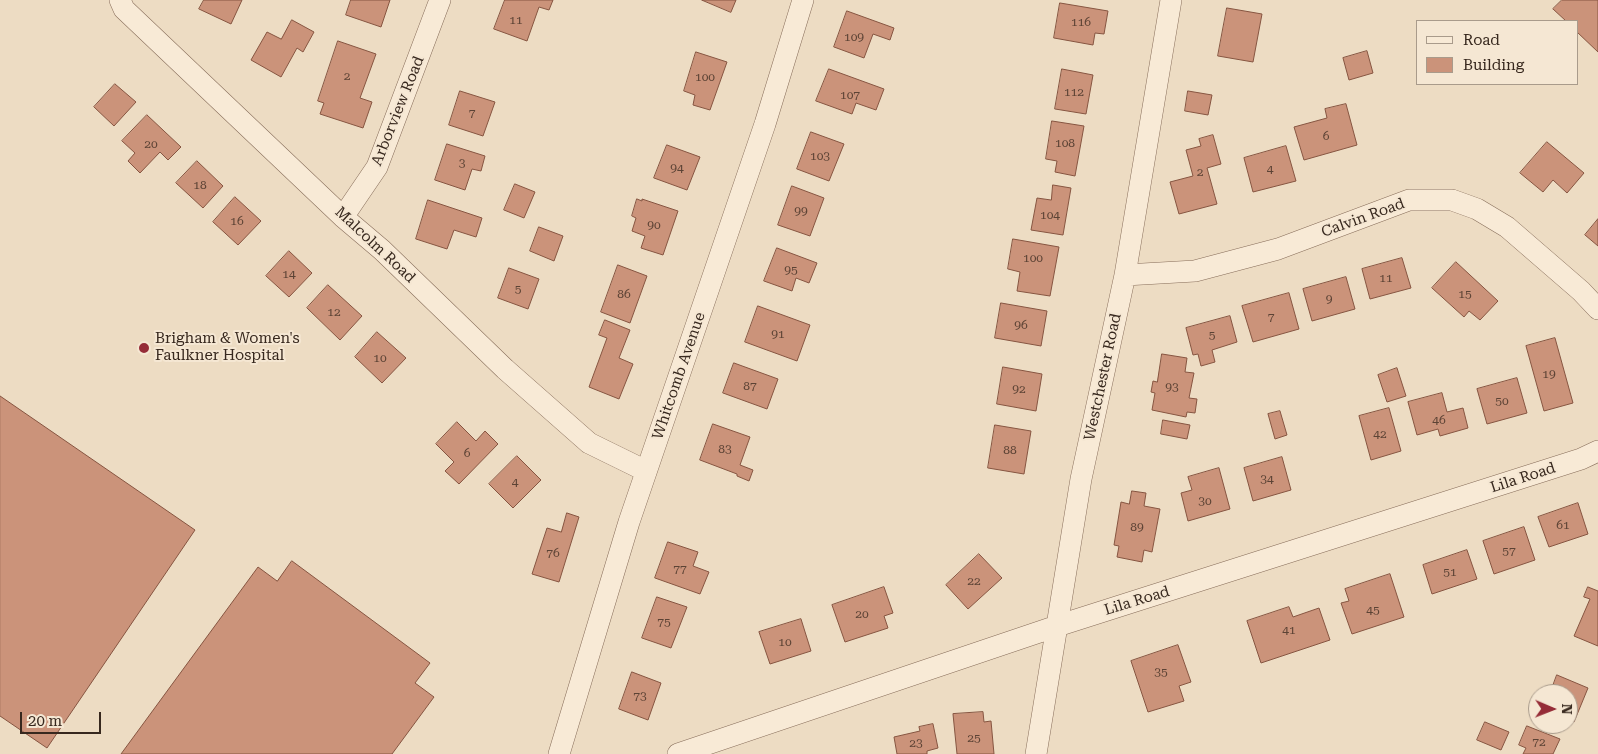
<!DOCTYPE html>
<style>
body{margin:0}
#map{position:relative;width:1598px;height:754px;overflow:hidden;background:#eddcc3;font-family:"Roboto Serif",serif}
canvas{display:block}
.legend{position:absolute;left:1416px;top:20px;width:162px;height:65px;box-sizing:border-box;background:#f5e7d3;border:1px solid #a99b8b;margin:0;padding:6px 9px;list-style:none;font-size:15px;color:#37281e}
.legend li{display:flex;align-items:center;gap:10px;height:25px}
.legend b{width:25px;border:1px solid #a99b8b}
.north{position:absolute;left:1528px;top:684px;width:50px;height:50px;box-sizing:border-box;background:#f5e7d3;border:1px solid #a99b8b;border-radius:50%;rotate:91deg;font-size:14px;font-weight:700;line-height:20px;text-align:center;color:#37281e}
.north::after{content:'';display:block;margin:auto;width:18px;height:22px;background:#952c37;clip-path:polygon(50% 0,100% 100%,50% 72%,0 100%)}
.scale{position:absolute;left:20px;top:712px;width:81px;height:22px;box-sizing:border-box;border:2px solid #37281e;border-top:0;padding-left:6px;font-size:15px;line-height:18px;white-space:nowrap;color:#37281e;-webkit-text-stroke:4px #f5e7d3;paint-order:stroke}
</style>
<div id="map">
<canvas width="1598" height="754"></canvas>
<ul class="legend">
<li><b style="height:6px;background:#f8ead6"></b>Road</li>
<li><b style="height:14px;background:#cb937a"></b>Building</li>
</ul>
<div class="north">N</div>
<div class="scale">20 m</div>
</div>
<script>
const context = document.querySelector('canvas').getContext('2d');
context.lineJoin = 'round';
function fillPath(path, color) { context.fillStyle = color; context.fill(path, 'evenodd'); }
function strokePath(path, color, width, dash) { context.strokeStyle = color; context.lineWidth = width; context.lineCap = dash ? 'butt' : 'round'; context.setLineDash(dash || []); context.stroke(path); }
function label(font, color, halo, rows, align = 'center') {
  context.font = font + ' "Roboto Serif",serif'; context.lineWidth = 4; context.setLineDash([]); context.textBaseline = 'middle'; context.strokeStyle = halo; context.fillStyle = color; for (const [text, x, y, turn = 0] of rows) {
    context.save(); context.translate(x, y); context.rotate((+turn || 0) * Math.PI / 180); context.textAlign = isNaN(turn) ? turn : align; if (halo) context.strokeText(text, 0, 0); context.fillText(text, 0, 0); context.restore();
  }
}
const building = new Path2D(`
 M204,0H242L231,24L199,9Z
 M351,0H390L381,27L346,15Z
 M505,0H553L549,10L539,7L527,41L494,29Z
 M702,0H736L731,12Z
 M1562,0H1598V52L1577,32V21H1566L1553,9Z
 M1060,3L1108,11L1104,34L1095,33L1093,45L1054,38Z
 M1227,8L1262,14L1253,62L1218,56Z
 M847,11L894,28L890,40L873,34L864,58L834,47Z
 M292,20L314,32L303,52L297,48L281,77L251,60L267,32L281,39Z
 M338,41L376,54L360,98L372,102L363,128L320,114L324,103L318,101Z
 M1367,51L1373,73L1349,80L1343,58Z
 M696,52L727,62L710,110L693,105L695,95L684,91Z
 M829,69L884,89L876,110L856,103L852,114L816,101Z
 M1062,69L1093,75L1086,114L1055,109Z
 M115,84L136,102L114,126L94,107Z
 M460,91L495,102L483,136L449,125Z
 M1188,91L1212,95L1208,115L1185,111Z
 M1346,104L1357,145L1304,160L1294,127L1327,118L1325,109Z
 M147,115L181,147L168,160L160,152L140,173L128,161L135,153L122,141Z
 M1052,121L1084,126L1075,176L1055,172L1057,161L1046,159Z
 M811,132L844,144L829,181L797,169Z
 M1213,135L1221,164L1207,168L1217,204L1179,214L1170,182L1193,176L1186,150L1201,146L1199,139Z
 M1547,142L1584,173L1567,193L1553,180L1543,192L1520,173Z
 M447,144L485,156L481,171L472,169L465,190L435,180Z
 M667,145L700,157L687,190L654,178Z
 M1286,146L1296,181L1253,192L1244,158Z
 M197,161L223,186L203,208L176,183Z
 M515,184L535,192L524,218L504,210Z
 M1053,185L1071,188L1063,235L1031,230L1037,198L1051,200Z
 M792,186L824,198L810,236L778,225Z
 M235,197L261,221L238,245L213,222Z
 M637,199L642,201V199L678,211L663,255L641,248L645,236L632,231L636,218L632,216Z
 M428,200L482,218L476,237L454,230L447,249L416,239Z
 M1598,219V246L1585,235Z
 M539,227L563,236L554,261L530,251Z
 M1013,239L1059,247L1050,296L1017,291L1020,272L1008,269Z
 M777,248L817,263L809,283L796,278L792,291L764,281Z
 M289,251L312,273L289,297L266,276Z
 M1402,258L1411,288L1370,299L1362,269Z
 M1456,262L1498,301L1480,320L1469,311L1464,317L1432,288Z
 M618,265L647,276L630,323L601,312Z
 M509,268L539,279L528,309L498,298Z
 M1346,277L1355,309L1312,321L1303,289Z
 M328,285L362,316L340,340L307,308Z
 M1289,293L1299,329L1253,342L1242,306Z
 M1001,303L1047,311L1041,346L995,338Z
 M758,306L810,325L797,361L745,342Z
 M1230,316L1237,342L1212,350L1215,362L1201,366L1198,354L1193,355L1186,328Z
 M605,320L630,330L619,358L633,364L619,399L589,387L607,338L599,335Z
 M377,332L406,358L382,383L355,357Z
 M1555,338L1573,403L1544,411L1526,346Z
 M1162,354L1187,358L1185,372L1194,373L1189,398L1197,399L1195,413L1187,412L1186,417L1152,410L1155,393L1151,392L1153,381L1157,382Z
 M734,363L778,379L767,409L723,393Z
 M1003,367L1042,374L1036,411L997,404Z
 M1397,368L1406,396L1387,402L1378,375Z
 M1517,378L1527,413L1487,424L1477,389Z
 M1442,393L1447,412L1463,408L1468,428L1440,436L1438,429L1417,435L1408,402Z
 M0,396L195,530L47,748L0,716Z
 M1389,408L1401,451L1371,460L1359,416Z
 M1280,411L1287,435L1275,439L1268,414Z
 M1163,420L1190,425L1187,439L1161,434Z
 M457,422L476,441L485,431L498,444L459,484L445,471L454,462L436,444Z
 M713,424L750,437L740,465L753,470L749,481L737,476V474L700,460Z
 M995,425L1031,431L1024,474L988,468Z
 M517,456L541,480L513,508L489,484Z
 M1282,457L1291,490L1253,501L1244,468Z
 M1219,468L1230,509L1188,521L1181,493L1192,490L1188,477Z
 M1132,491L1146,493L1144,506L1160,509L1152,552L1144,550L1142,562L1117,557L1119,546L1114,545L1121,502L1129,504Z
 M1578,503L1588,534L1549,547L1538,517Z
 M567,513L579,517L559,582L532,574L547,528L561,532Z
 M1524,527L1535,560L1494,574L1483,541Z
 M668,542L698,552L693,566L709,572L700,594L655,578Z
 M1467,550L1477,579L1432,594L1423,565Z
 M979,554L1002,578L968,609L946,585Z
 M292,561L430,663L415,683L434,697L392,754H121L258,567L277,581Z
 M1390,574L1404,617L1352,634L1341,603L1349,601L1345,589Z
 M884,587L893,613L884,616L888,628L845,642L832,605Z
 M1588,587L1598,591V646L1574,636L1590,599L1584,597Z
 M657,597L687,607L671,648L642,638Z
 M1289,607L1293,617L1319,608L1330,640L1261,663L1247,621Z
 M801,619L811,651L770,664L759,632Z
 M1178,645L1191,682L1179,686L1184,701L1148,712L1131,661Z
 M632,672L661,683L648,720L619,709Z
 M1557,675L1588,688L1574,722L1568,719V694H1550Z
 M983,712L984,722L991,721L994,754H957L953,714Z
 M1485,722L1509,732L1501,750L1477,740Z
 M933,724L938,748L927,751V754H897L894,737L920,731L919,727Z
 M1527,726L1560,739L1553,754H1523L1526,748L1519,745Z`);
const minor = new Path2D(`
 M120,0L124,9L343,217L382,250L505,369L589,443L646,471
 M343,217L377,167L440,0
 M1125,275L1195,271L1278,249L1409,200H1452L1477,209L1507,227L1581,291L1598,309
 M559,754L629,522L765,124L803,0
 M678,754L1057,626L1581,459L1598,451
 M1036,754L1081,479L1125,275L1171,0`);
const markers = [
 [144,348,6,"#952c37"]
];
const numberNames = [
 ["11",516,20],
 ["116",1081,22],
 ["109",854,37],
 ["2",347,76],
 ["100",705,77],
 ["112",1074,92],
 ["107",850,95],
 ["7",472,113],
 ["6",1326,136],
 ["108",1065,143],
 ["20",151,144],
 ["103",820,156],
 ["3",462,163],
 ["94",677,168],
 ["4",1270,169],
 ["2",1200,172],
 ["18",200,185],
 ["99",801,211],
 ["104",1050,215],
 ["16",237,221],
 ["90",654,225],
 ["100",1033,258],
 ["95",791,270],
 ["14",289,274],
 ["11",1386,278],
 ["5",518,289],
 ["86",624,294],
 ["15",1465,294],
 ["9",1329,299],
 ["12",334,312],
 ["7",1271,317],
 ["96",1021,325],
 ["91",778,334],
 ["5",1212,335],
 ["10",380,358],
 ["19",1549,374],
 ["87",750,386],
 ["93",1172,387],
 ["92",1019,389],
 ["50",1502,401],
 ["46",1439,420],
 ["42",1380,434],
 ["83",725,449],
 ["88",1010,450],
 ["6",467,453],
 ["34",1267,479],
 ["4",515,482],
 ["30",1205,501],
 ["61",1563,525],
 ["89",1137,527],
 ["57",1509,551],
 ["76",553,553],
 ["77",680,569],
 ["51",1450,572],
 ["22",974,581],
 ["45",1373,610],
 ["20",862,614],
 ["75",664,622],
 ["41",1289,630],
 ["10",785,642],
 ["35",1161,672],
 ["73",640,696],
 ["25",974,738],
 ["72",1539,742],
 ["23",916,743]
];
const streetNames = [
 ["Arborview Road",398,111,-68],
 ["Calvin Road",1363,218,-20],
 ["Malcolm Road",375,245,43],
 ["Whitcomb Avenue",679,376,-71],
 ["Westchester Road",1103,377,-78],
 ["Lila Road",1523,478,-18],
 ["Lila Road",1137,601,-17]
];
const poiNames = [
 ["Brigham & Women's",155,339],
 ["Faulkner Hospital",155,356]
];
fillPath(building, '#cb937a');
strokePath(building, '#865541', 1);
strokePath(minor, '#876d5a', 22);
strokePath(minor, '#f8ead6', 21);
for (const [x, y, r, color] of markers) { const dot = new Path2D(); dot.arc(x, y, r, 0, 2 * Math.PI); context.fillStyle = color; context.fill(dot); strokePath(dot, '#f5e7d3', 2); }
label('12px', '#5c4335', null, numberNames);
label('15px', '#37281e', '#f5e7d3', streetNames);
label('15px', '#37281e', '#f5e7d3', poiNames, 'left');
</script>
